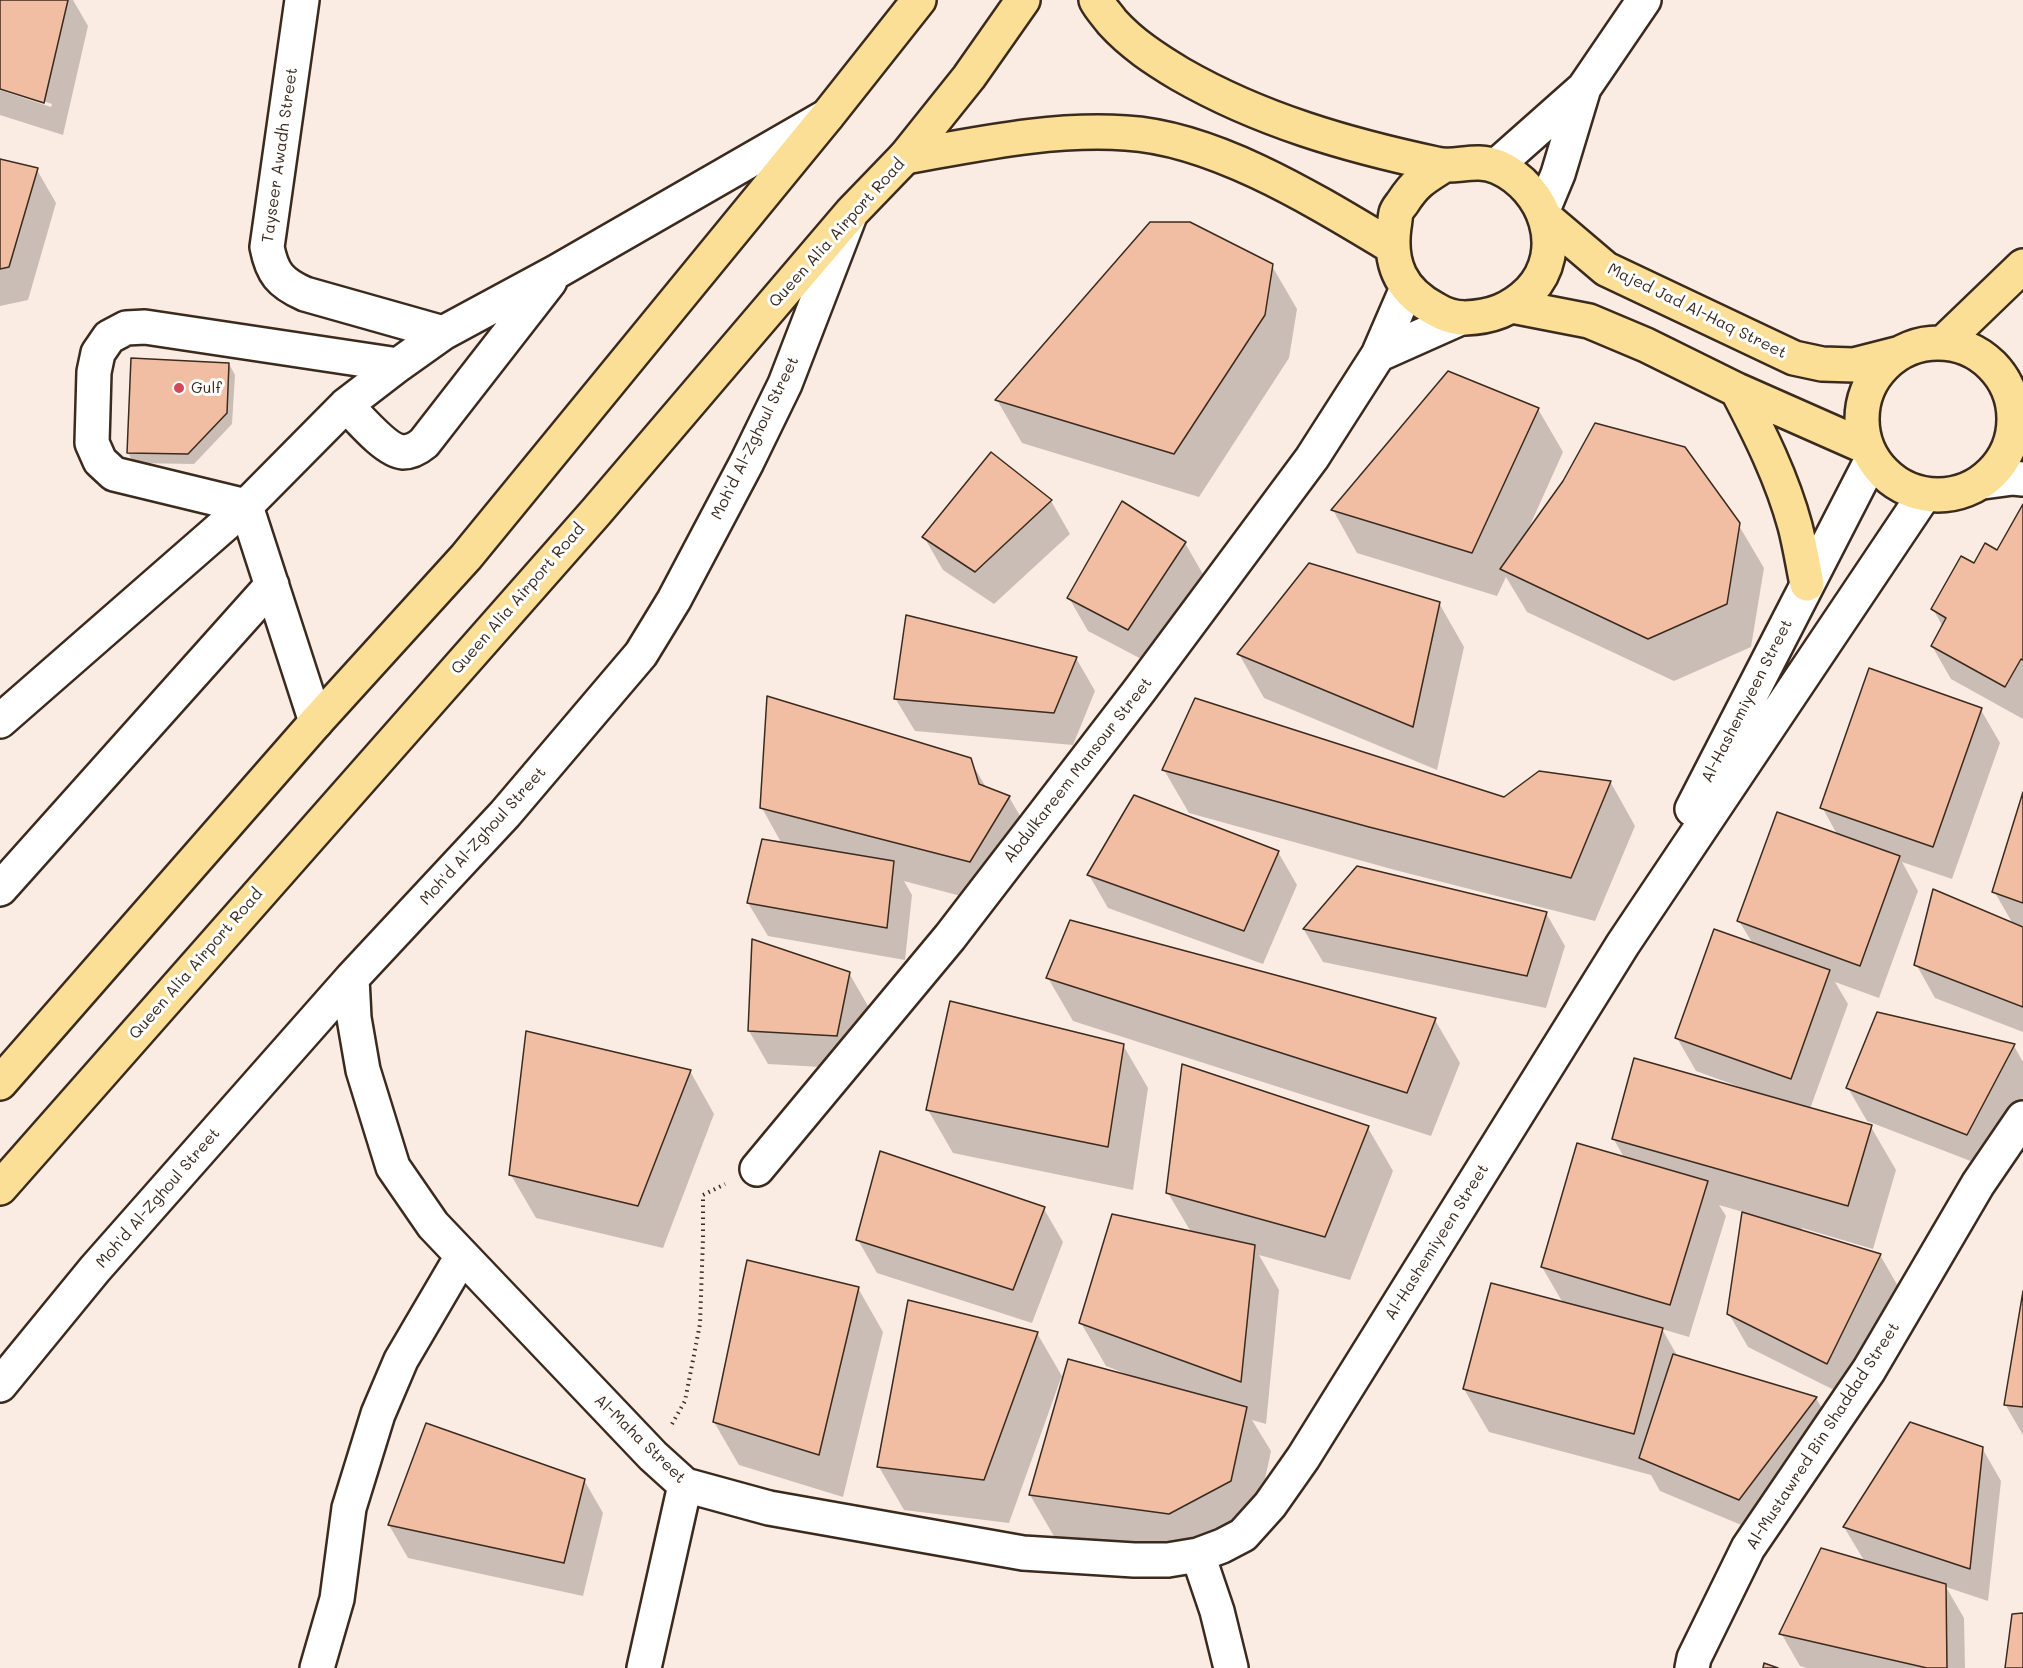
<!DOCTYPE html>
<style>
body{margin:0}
canvas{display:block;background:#fbece3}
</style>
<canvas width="2023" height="1668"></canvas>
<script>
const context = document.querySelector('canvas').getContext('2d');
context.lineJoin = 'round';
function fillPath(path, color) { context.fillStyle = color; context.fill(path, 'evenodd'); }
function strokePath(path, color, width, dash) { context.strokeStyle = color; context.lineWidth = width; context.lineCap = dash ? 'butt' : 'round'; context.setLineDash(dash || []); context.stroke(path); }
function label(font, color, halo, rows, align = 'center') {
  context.font = font + ' Mali,sans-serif'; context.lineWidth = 6; context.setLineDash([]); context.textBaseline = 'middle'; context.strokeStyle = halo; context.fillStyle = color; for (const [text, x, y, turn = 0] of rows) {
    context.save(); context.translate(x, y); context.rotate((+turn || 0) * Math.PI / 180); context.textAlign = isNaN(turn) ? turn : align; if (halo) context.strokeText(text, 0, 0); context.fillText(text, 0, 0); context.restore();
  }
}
const shadow = new Path2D(`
 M0,0H73L88,26L63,135L0,115V90L51,107L52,104L0,87Z
 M0,160L37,170L56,203L28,300L0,306Z
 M1272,266L1297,309L1289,358L1199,497L1022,443L997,400Z
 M229,364L235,375L232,424L194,464L134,463L128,453Z
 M1538,409L1563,452L1527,532L1738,524L1764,568L1751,647L1674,681L1527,612L1506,577L1497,596L1357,553L1333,510Z
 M1051,501L1070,534L994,604L943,570L924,537Z
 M2023,507V719L1951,679L1932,646L1943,627L1933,609L1975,565L1998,552Z
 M1185,543L1204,576L1147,662L1088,631L1069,598Z
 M1439,603L1464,647L1437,770L1264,698L1239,654Z
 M1076,658L1095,691L1073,745L915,731L895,698Z
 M1981,710L2000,743L1952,879L1902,862L1918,891L1879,998L1835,982L1848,1004L1810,1109L1871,1127L1896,1170L1873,1249L1802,1228L1801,1231L1880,1255L1899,1288L1846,1396L1748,1347L1729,1314L1743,1212L1719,1205L1726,1216L1689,1337L1662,1329L1678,1357L1816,1398L1835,1431L1758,1532L1660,1491L1651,1475L1489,1432L1464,1389L1563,1303L1542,1267L1625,1159L1613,1138L1740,1089V1087L1696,1071L1677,1038L1753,944L1739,921L1838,836L1822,807Z
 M970,760L987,789L1009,797L1034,840L995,905L904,881L912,895L905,960L768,936L748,903L782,844L762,808Z
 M1164,770L1505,799L1539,773L1611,783L1635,826L1595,921L1395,870L1189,813Z
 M2023,797V1032L1935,998L1916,964L2013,924L1994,891Z
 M1278,852L1297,885L1263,964L1108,908L1089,875Z
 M1358,868L1546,913L1565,946L1546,1008L1323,962L1304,930Z
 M753,941L849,973L868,1006L856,1069L768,1064L749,1031Z
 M1048,978L1435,1020L1460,1063L1431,1136L1073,1021Z
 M1123,1045L1148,1088L1133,1190L953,1153L928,1110Z
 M2014,1046L2023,1062V1097L1986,1167L1867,1121L1848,1088Z
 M690,1071L714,1114L663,1248L536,1218L511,1175Z
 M1368,1128L1393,1171L1350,1280L1259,1255L1279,1290L1266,1424L1252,1420L1271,1451L1255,1525L1194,1557L1055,1538L1030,1495L1129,1375L1106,1366L1081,1323L1191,1232L1168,1193Z
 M1044,1209L1063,1242L1032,1323L877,1273L858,1240Z
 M858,1288L883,1332L843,1497L739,1465L714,1422Z
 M2023,1300V1435L2005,1404Z
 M1037,1333L1063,1378H1061L1009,1523L904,1510L879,1467Z
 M1982,1448L2001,1481L1988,1601L1946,1587L1964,1618L1965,1668H1807L1800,1666L1781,1633L1865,1562L1844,1527Z
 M584,1480L603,1513L583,1596L408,1558L389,1525Z`);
const building = new Path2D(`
 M0,0H68L44,103L0,89Z
 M0,159L38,168L9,267L0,269Z
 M1150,222H1190L1273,264L1265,315L1174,454L995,400Z
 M131,358L229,363L227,413L188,454L127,453Z
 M1448,371L1539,408L1472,553L1331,510Z
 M1595,423L1685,447L1740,523L1727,604L1648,639L1500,569L1563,481Z
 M991,452L1052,500L975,572L922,537Z
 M1122,501L1186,542L1128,630L1067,598Z
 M2023,504V660L2021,659L2005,687L1931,646L1946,618L1931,609L1961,556L1974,563L1985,543L1997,550Z
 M1309,563L1440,602L1413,727L1237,654Z
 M906,615L1077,657L1054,713L894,699Z
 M1869,668L1982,708L1933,847L1820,808Z
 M767,696L971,758L979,784L1010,796L970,862L760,808Z
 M1195,698L1504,797L1539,771L1611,781L1571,878L1369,827L1162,770Z
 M2023,792V903L1992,892Z
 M1134,795L1279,851L1244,931L1087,875Z
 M1777,812L1900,856L1860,966L1737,921Z
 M762,839L894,861L887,928L747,903Z
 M1357,866L1547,912L1527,976L1303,929Z
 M1933,889L2023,927V1007L1914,965Z
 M1070,920L1436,1018L1407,1093L1046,978Z
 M1714,929L1830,970L1791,1079L1675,1038Z
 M752,939L850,972L837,1036L748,1031Z
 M950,1001L1124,1044L1108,1147L926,1110Z
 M1877,1012L2015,1044L1967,1135L1846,1088Z
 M526,1031L691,1070L638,1206L509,1175Z
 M1634,1058L1872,1125L1848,1206L1612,1139Z
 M1182,1064L1369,1126L1325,1237L1166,1193Z
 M1577,1143L1708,1181L1670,1305L1541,1267Z
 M880,1151L1045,1207L1013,1290L856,1240Z
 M1742,1212L1881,1254L1827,1364L1727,1314Z
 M1112,1214L1255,1245L1241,1382L1079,1323Z
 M747,1260L859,1287L819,1455L713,1422Z
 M1491,1283L1663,1328L1634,1434L1463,1389Z
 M2023,1291V1407L2004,1405Z
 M908,1300L1038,1332L984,1480L877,1467Z
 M1673,1354L1817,1397L1739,1500L1639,1458Z
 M1068,1359L1247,1407L1231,1481L1169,1514L1029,1495Z
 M1910,1422L1983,1447L1970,1569L1843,1527Z
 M426,1423L585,1479L564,1563L388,1525Z
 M1821,1548L1946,1584L1947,1668H1927L1779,1634Z
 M2023,1613V1668H2005L2012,1614Z
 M1764,1663L1778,1668H1763Z`);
const path = new Path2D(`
 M672,1424L685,1401L700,1324L703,1238V1195L725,1184`);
const minor = new Path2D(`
 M302,0L267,247C272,273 280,283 305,294L443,333
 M1496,166L1584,88L1644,0
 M1543,210L1558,174L1584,88
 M1378,355L1461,318
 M346,405C358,417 386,451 403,452C412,452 418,448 424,443L550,281
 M2015,422L2023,426
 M1983,482L2013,478L2023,479
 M246,506L114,474L100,461L92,443L94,372L98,353L109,337L126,328L145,327L398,365
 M246,506L316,722
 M0,721L246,506L346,405L398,365L443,333L556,272L827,116
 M1692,809L1872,459
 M0,889L272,585
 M352,978L354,1018L363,1070L393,1167L433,1225L653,1456L685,1485L769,1508L1023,1553L1134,1560H1168L1198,1555L1222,1546L1243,1535L1270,1505L1303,1458L1623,944L1924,495
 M757,1169L950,937L1139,691L1312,458L1378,355L1407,288
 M0,1385L95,1269L352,978L505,814L641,654L674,600L747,462L785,384L849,218
 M1198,1555L1217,1611L1231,1668
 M317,1668L337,1599L349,1508L378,1414L401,1360L462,1256
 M644,1668L685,1485
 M1692,1668L1694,1658L1748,1548L1869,1370L1978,1184L2023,1118`);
const major = new Path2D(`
 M1096,0C1100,8 1107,15 1112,22C1132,44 1155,59 1180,74C1260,120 1347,145 1436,164C1456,169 1475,157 1498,167C1545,188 1568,250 1530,291C1511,310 1491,317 1465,318C1455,318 1443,314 1435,309C1401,291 1389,264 1394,227C1395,222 1395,217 1396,213C1397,209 1401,205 1403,202C1416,182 1424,178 1443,166
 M905,157C979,144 1051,128 1126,133C1215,138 1316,201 1391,246
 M1546,218L1606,269L1794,358L1822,364L1854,365L1897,354
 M1512,306L1589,321L1646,345L1737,390L1866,447
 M1862 419a76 76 0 1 1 152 0a76 76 0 1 1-152 0Z
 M1943,343L2023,266
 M1737,390C1760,434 1782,478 1795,526C1800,545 1803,565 1807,584`);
const highway = new Path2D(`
 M0,1083L316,722L466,557L828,115L919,0
 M0,1188L596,512L851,213L905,157L969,77L1023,0`);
const markers = [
 [179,388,6,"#d1495b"]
];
const streetNames = [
 ["Tayseer Awadh Street",280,155,-82],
 ["Queen Alia Airport Road",837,233,-48],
 ["Majed Jad Al-Haq Street",1697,311,26],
 ["Moh'd Al-Zghoul Street",755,438,-64],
 ["Queen Alia Airport Road",518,599,-49],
 ["Al-Hashemiyeen Street",1747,701,-63],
 ["Abdulkareem Mansour Street",1078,770,-52],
 ["Moh'd Al-Zghoul Street",483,836,-48],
 ["Queen Alia Airport Road",196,964,-49],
 ["Moh'd Al-Zghoul Street",158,1198,-49],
 ["Al-Hashemiyeen Street",1437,1242,-58],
 ["Al-Mustawred Bin Shaddad Street",1823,1436,-57],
 ["Al-Maha Street",640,1439,44]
];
const poiNames = [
 ["Gulf",191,388]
];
fillPath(shadow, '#0003');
fillPath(building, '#f1bea3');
strokePath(building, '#3b2a1e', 1.5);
strokePath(minor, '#3b2a1e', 38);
strokePath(major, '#3b2a1e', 38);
strokePath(highway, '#3b2a1e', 38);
strokePath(path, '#3b2a1e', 4, [1.5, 4.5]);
strokePath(minor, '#fff', 33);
strokePath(major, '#fbdf96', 33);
strokePath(highway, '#fbdf96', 33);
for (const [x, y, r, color] of markers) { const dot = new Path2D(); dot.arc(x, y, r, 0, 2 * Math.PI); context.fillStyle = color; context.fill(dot); strokePath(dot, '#fff', 2); }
label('16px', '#3b2a1e', '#fff', streetNames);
label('16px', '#3b2a1e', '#fff', poiNames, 'left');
</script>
